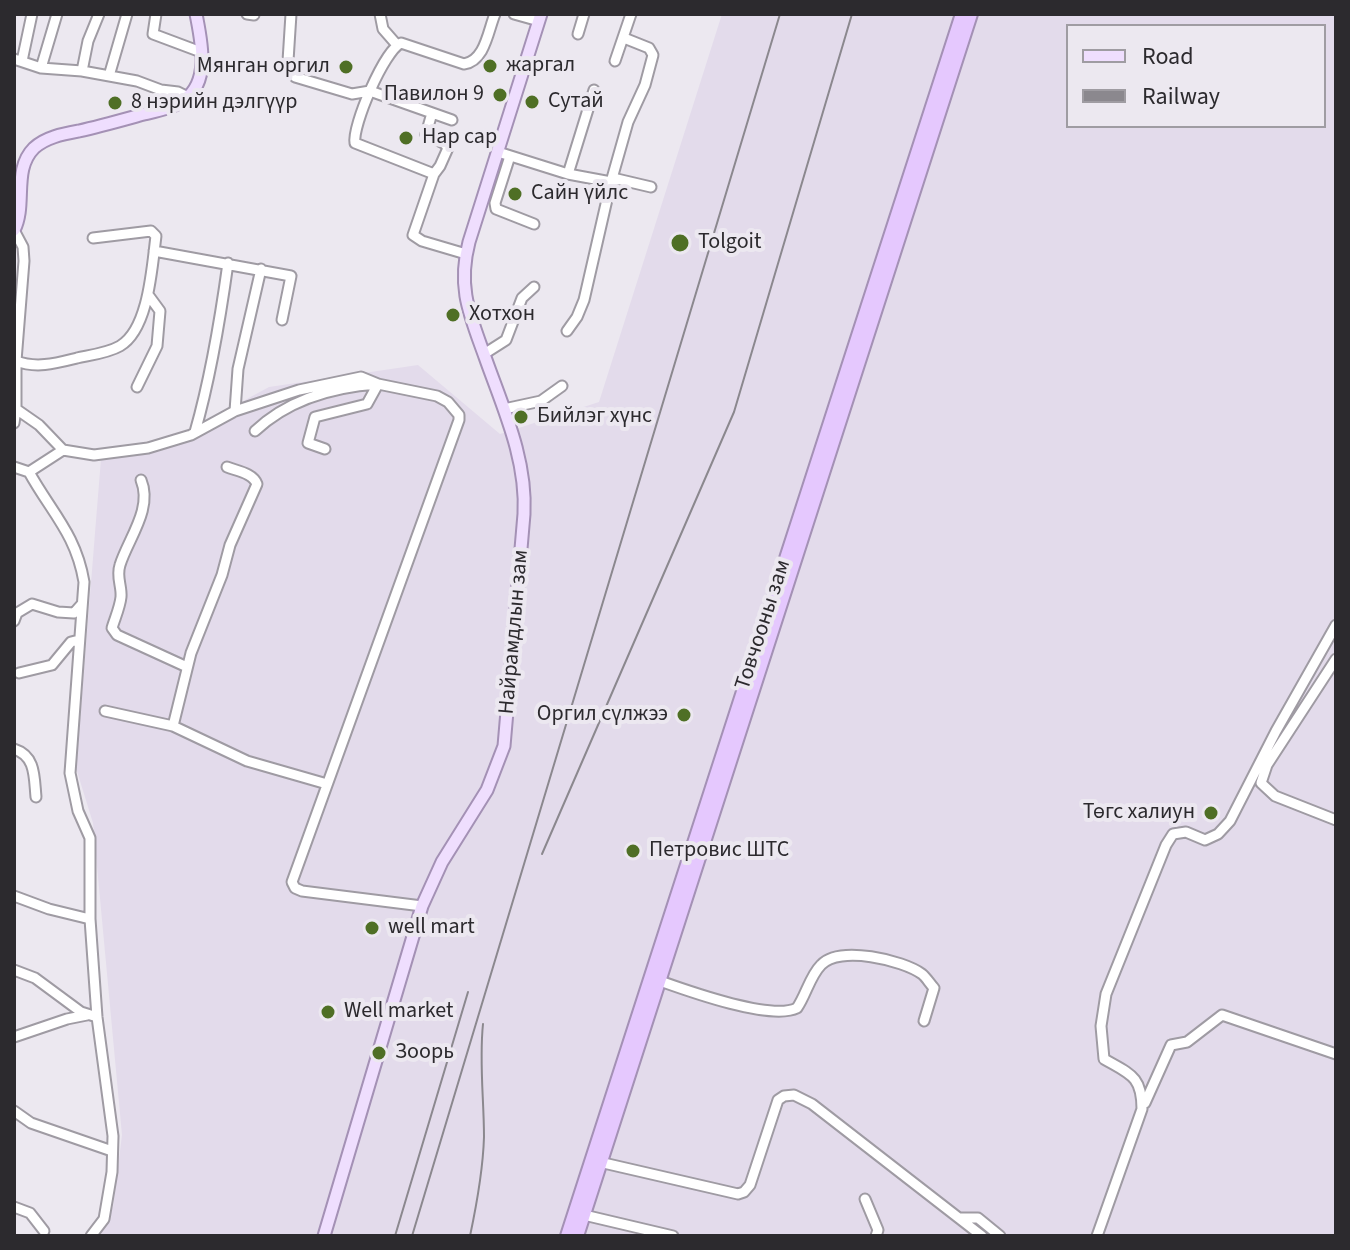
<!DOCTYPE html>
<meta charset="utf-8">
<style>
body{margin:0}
#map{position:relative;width:1350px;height:1250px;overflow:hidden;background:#ece8f0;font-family:"Source Sans 3",sans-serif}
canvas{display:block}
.frame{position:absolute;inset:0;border:16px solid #2c2a2e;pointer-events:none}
.legend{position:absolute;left:1066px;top:24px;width:260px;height:104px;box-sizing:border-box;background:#ece8f0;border:2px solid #9f9ca2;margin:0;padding:10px 14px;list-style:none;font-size:24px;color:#2c2a2e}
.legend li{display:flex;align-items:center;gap:16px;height:40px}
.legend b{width:40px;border:2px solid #9f9ca2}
</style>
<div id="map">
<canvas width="1350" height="1250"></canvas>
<div class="frame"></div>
<ul class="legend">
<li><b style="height:10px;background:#efdefe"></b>Road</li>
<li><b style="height:10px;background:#8b888e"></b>Railway</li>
</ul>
</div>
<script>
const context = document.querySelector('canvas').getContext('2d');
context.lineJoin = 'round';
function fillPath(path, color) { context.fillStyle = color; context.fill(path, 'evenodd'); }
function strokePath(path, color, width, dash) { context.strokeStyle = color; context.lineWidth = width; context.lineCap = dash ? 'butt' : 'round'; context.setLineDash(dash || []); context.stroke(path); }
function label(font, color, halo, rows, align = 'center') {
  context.font = font + ' "Source Sans 3",sans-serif'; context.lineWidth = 8; context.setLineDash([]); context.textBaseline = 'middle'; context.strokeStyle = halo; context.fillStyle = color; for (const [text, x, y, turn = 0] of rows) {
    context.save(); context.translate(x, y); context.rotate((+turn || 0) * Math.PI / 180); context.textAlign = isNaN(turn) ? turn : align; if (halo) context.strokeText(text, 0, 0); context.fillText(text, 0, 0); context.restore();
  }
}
const built = new Path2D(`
 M722,14H1336V1236H91L113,1207L122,1135L93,823L76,768L101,459L188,431L269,387L418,365L500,434L599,402ZM1068,26H1324V126H1068Z`);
const minor = new Path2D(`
 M156,14L153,34L201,52
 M247,14L254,15
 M291,14L288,61L295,77L352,94L370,91L452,120
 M380,14L383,29L397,45
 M514,14L539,21
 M578,34L584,14
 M624,38L649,48L653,55L645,85L628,122L611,182L617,179L651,187
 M14,59L41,68L82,71L137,81L161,90L178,92L188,97
 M22,61L32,14
 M615,61L631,14
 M41,68L57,14
 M82,71L88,41L99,14
 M109,76L127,14
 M432,113L426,134L445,144L448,148L440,166L434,174L413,235L422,241L466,254
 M498,152L568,174L611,182L584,300L577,317L567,331
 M510,156L495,203L496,209L534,224
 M434,174L355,143C352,126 384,51 401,43L464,64C485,61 488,31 495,14
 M568,174L594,90
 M14,230L23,247L24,261L16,361C37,369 57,363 77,358C91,355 108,353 120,346C149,329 152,266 156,236L151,231L93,238
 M154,251L291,276L282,320
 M484,354L506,340L522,298L534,287
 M16,361V409L39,425L63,450
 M137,387L157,346L160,311L149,296
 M504,409L541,401L562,386
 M235,411L238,369L261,269
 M14,423L16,409
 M255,431C288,400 333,387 378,384
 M195,432C211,376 220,321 228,263
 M325,449L308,443L315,417L367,404L378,384
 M14,467L29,472L63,450L94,455L148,448L191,435L235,411L299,390L361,377L378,384L437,396L448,402L459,415V420L292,882L295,888L302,891L422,906
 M29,472C51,512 76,534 84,582L70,773L78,811L90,838V919L97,1017L113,1136L112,1172L104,1219L91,1236
 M141,480C153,509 128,539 120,565C116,577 122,586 121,597C120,607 115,618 112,628L117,635L187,667
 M14,621L17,613L32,604L58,612L74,613L82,604
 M1336,659L1267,765L1261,783L1275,796L1336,820
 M19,673L52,665L71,642L79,640
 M105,711L173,726L191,653L222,575L230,545L257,484C253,473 237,471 227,467
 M173,726L247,761L327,784
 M14,749C36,756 34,777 36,797
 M14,896L49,909L90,919
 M14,970L35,978L81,1012L97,1017
 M660,981C688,991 771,1021 797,1008C806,995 810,976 821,965C839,945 903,960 922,974C926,977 930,984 934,988L924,1021
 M14,1037L67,1019L87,1015
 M1145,1103L1171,1045L1187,1042L1222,1015L1336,1054
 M14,1111L31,1123L112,1151
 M595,1161L738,1194L744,1192L750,1185L778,1100L784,1096L794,1095L812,1104L982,1236
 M865,1199L878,1230L876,1236
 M14,1207L30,1213L44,1231
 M584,1215L673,1236
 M960,1218H978L1000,1236
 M1097,1236L1142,1109C1142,1076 1130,1074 1104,1059L1101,1026L1106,994L1166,845L1173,834L1186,832L1205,840L1218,834L1230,821L1276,731L1336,625`);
const major = new Path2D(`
 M14,230C27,205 12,170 34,148C46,137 63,134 79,131C101,126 122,120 144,114C157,111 173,108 184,100C211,82 201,40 196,14
 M324,1236L422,906L442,862L487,790L504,746L524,514C527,459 503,408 485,357C470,315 457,288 469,242L541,14`);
const highway = new Path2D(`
 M567,1236L962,14
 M577,1236L971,14`);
const rail = new Path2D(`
 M542,854L734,412L852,14
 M395,1236L468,992
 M412,1236L780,14
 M470,1236C477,1203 483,1170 484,1137C484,1099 479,1062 483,1024`);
const markers = [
 [490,66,8,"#4f6f25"],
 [346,67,8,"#4f6f25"],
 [500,95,8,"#4f6f25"],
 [532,102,8,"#4f6f25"],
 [115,103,8,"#4f6f25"],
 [406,138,8,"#4f6f25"],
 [515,194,8,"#4f6f25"],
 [680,243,10,"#4f6f25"],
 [453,315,8,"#4f6f25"],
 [521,417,8,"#4f6f25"],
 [684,715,8,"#4f6f25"],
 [1211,813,8,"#4f6f25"],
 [633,851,8,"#4f6f25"],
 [372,928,8,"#4f6f25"],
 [328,1012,8,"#4f6f25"],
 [379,1053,8,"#4f6f25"]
];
const poiNames = [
 ["жаргал",506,66],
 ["Мянган оргил",330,67,"right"],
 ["Павилон 9",484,95,"right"],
 ["Сутай",548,102],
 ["8 нэрийн дэлгүүр",131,103],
 ["Нар сар",422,138],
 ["Сайн үйлс",531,194],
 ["Tolgoit",698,243],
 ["Хотхон",469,315],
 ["Бийлэг хүнс",537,417],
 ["Оргил сүлжээ",668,715,"right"],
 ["Төгс халиун",1195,813,"right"],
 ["Петровис ШТС",649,851],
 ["well mart",388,928],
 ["Well market",344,1012],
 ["Зоорь",395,1053]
];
const streetNames = [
 ["Товчооны зам",764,625,-72],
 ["Найрамдлын зам",515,632,-85]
];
fillPath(built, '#e3dbeb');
strokePath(minor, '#9f9ba3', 13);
strokePath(major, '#a491b5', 15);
strokePath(highway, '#a491b5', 16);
strokePath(minor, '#fff', 9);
strokePath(major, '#efdefe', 11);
strokePath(highway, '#e5c8fe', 12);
strokePath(rail, '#8b888e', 2);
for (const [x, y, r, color] of markers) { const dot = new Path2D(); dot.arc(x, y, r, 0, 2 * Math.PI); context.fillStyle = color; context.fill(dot); strokePath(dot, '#ece8f0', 3); }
label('22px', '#2c2a2e', '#ece8f0', poiNames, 'left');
label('22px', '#2c2a2e', '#ece8f0', streetNames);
</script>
